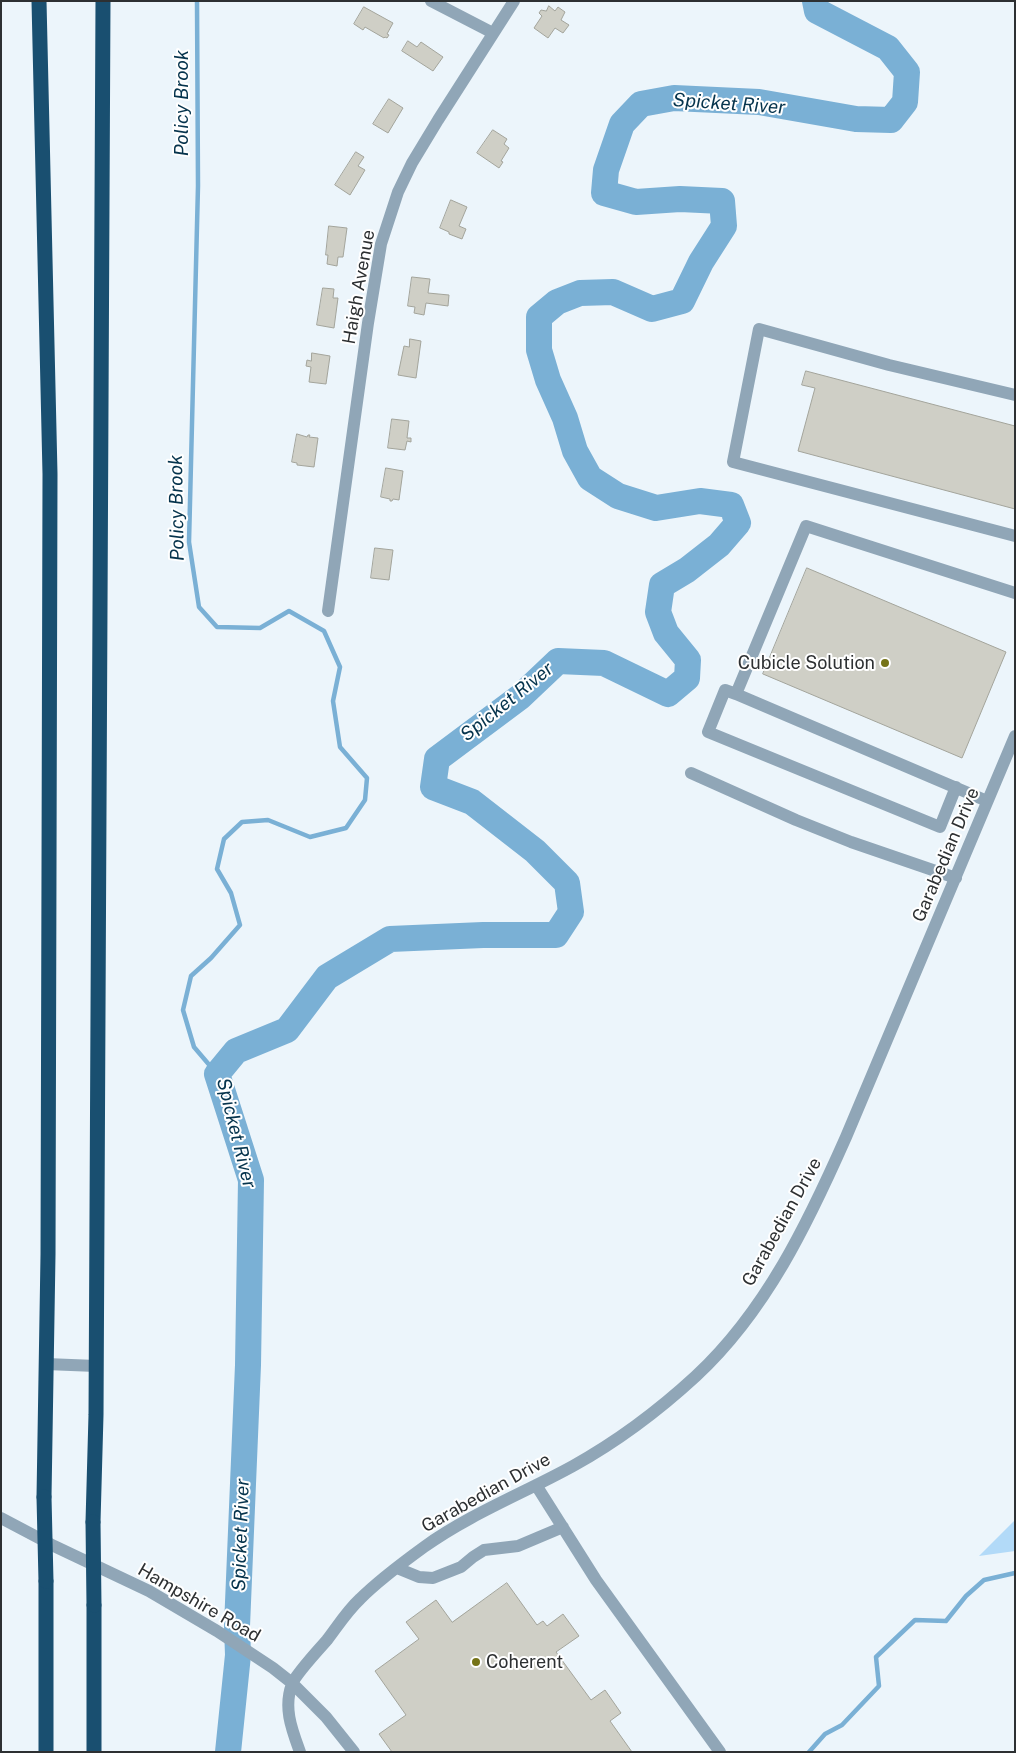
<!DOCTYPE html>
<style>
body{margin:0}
#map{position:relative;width:1016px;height:1753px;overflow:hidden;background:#ecf5fb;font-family:"Public Sans",sans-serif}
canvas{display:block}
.frame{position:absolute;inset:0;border:2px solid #2d3032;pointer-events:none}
</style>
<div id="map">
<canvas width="1016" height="1753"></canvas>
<div class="frame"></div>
</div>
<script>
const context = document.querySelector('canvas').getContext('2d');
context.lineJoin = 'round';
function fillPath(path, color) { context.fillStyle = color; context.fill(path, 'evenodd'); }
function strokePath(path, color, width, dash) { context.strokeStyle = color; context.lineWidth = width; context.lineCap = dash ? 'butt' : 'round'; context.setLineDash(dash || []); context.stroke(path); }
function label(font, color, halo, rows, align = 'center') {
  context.font = font + ' "Public Sans",sans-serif'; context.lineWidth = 4; context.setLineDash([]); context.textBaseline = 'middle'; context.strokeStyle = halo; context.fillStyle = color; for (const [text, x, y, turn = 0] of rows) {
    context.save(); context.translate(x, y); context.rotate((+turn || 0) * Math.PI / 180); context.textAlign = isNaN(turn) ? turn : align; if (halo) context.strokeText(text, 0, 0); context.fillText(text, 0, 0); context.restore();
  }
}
const green = new Path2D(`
 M1015,1520V1551L979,1556Z`);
const stream = new Path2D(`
 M197,1L198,186L189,542L199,607L217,627L260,628L289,611L324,631L340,667L333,701L340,747L367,778L365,800L346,828L310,837L268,820L242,822L224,839L217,869L231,893L240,925L211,958L191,976L183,1010L194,1047L217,1074
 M809,1752L825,1734L842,1725L879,1686L876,1657L915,1620L946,1621L966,1596L984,1580L1015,1573`);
const river = new Path2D(`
 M228,1752L238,1655L237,1626L248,1365L251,1180L217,1074L236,1051L287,1030L327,977L390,939L483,935H556L571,912L567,883L535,851L472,802L433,787L437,759L520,697L558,661L604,663L668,694L687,678L688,660L666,633L658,612L662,585L687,570L719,545L738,523L731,505L700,501L656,508L618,496L590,478L575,451L565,418L548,380L539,350V317L557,302L580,293L613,292L652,309L682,301L701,262L724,226L722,201L680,199L636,202L604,193L606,170L622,124L641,104L674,98L759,102L856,119L891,120L905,102L907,72L888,48L817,11L815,1`);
const building = new Path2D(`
 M549,6L555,11L558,7L565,12L561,20L569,25L563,33L555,28L548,38L534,28L542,16L539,13L541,10L546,11Z
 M364,7L393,23L387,34L389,35L387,38L385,37L384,38L365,27L363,30L354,24Z
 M408,41L417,47L421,42L443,57L433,71L402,51Z
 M389,99L403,108L388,133L373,124Z
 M493,130L507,139L504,144L509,148L501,161L503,162L499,168L477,153Z
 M356,152L364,157L358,166L365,170L350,195L335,185Z
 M451,200L467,207L459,226L466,229L462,239L449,234V232L440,228Z
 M329,226L347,228L343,257H338L337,266L327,264L328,255H326Z
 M412,277L430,279L428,293L449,295L448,306L426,303L424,315L414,313L415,307L408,306Z
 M323,288L334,289L333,298H338L334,328L317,325Z
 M410,339L421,341L416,378L398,375L404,346L409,347Z
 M312,353L330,356L326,384L309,382L311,367L306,366L307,360L311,361Z
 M806,371L1015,426V509L798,451L815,388L802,385Z
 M392,419L409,421L407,438H411V442L407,441L405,450L388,448Z
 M297,434L307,437L308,435H310L309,437L318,438L314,467L297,465V463L292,462Z
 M386,468L403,471L399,500L393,499L392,501H390V499L381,497Z
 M375,548L393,550L389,580L371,578Z
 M807,568L1006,652L962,758L763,674Z
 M507,1583L537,1625L543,1621L547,1626L563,1614L579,1636L556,1652L591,1700L605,1690L621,1713L610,1721L632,1752H392L379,1734L406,1715L375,1671L419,1639L406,1622L436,1600L452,1622Z`);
const minor = new Path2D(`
 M431,1L493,33
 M1015,395L889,365L759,329L733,462L1015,536
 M328,611L368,323L381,244L398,192L412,163L438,120L514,1
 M736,694L725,690L708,732L940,827L956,787
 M691,773L796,820L851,842L956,878
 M987,801L736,694L806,526L1015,593
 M46,1364L96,1366
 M536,1485L596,1580L720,1752
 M1,1518L54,1546L149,1591L217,1631L273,1668L292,1683L326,1717L354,1752
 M397,1568L419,1577L433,1578L461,1567L473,1557L484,1550L518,1546L563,1527
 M300,1752C292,1730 283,1708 292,1684C295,1675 319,1649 327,1640C337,1627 347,1611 360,1599C379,1580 402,1563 424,1547C470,1514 524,1493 573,1466C618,1441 658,1411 696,1376C766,1311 808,1223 846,1137L1015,736`);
const highway = new Path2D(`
 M39,1L50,474L48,1255L44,1497
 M93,1522L96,1415L103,1
 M46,1581V1752
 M94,1605V1752`);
const highwayBridge = new Path2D(`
 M44,1497L46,1581
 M93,1522L94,1605`);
const markers = [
 [885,663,5,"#757317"],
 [476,1662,5,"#757317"]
];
const streetNames = [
 ["Haigh Avenue",359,287,-80],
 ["Garabedian Drive",946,855,-67],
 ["Garabedian Drive",782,1222,-61],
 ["Garabedian Drive",486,1493,-29],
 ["Hampshire Road",199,1603,30]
];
const poiNames = [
 ["Cubicle Solution",875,663],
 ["Coherent",486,1662,"left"]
];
const waterNames = [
 ["Policy Brook",182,103,-90],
 ["Spicket River",729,104,4],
 ["Policy Brook",177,508,-91],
 ["Spicket River",507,702,-39],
 ["Spicket River",236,1133,76],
 ["Spicket River",241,1535,-88]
];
fillPath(green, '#b2daf8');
strokePath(stream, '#7ab0d5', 4.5);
strokePath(river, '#7ab0d5', 26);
fillPath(building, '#cfcfc6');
strokePath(building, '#a3a49b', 1);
strokePath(minor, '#90a6b7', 12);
strokePath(highway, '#194f70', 15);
strokePath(highwayBridge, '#194f70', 15);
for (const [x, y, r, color] of markers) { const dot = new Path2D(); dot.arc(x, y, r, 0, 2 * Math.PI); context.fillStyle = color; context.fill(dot); strokePath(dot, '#fff', 2); }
label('18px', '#2d3032', '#fff', streetNames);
label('18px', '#2d3032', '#fff', poiNames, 'right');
label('italic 19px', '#06344d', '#fff', waterNames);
</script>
